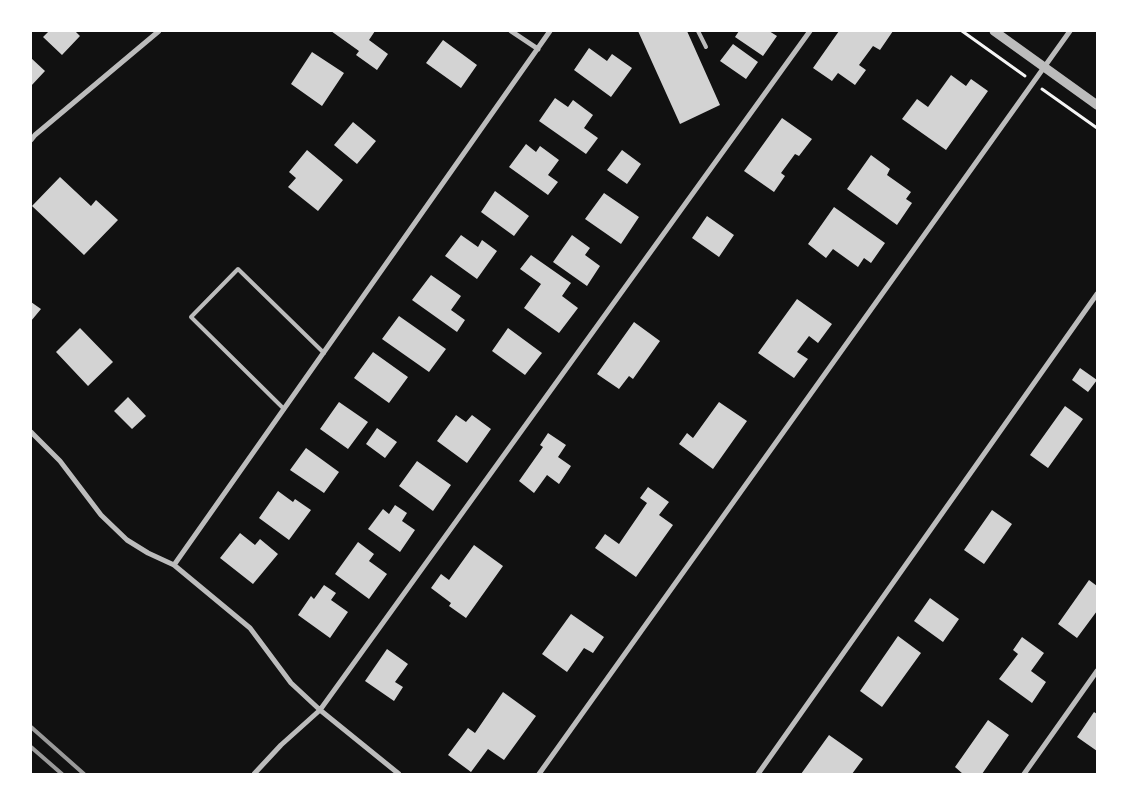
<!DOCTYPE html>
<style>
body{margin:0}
#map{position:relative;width:1128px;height:805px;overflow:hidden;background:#111;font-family:"IBM Plex Sans",sans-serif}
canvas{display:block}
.frame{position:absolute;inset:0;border:32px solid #fff;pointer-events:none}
</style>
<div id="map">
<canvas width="1128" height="805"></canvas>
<div class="frame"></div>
</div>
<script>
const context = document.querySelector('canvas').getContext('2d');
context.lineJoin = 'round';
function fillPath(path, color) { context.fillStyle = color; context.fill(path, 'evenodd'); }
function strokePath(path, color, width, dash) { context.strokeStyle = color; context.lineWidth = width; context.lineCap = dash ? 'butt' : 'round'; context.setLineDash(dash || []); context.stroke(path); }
const building = new Path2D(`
 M49,31H75L80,36L62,55L43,37Z
 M331,31H375L369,40L388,54L377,70L356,55L359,51Z
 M638,31H687L720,105L680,124Z
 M739,31H769L777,36L763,56L735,37Z
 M839,31H893L880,50L873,46L859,65L866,70L855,85L838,73L832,81L813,68Z
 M443,40L477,65L461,88L426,63Z
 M733,44L758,62L746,79L720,61Z
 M589,48L607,61L612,54L632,68L611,97L574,70Z
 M312,52L344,73L322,106L291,84Z
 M31,58L45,71L31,86Z
 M951,75L966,86L971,79L988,91L946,150L902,119L917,99L928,107Z
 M555,98L568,107L573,100L593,115L584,128L598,138L586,154L539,121Z
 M782,118L812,139L799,156L795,154L781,173L785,176L774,192L744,171Z
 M353,122L376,141L357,164L334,145Z
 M526,144L536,152L540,146L559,160L548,175L558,182L548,195L509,167Z
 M307,150L343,180L318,211L288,187L296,178L289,172Z
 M622,150L641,164L627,184L607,170Z
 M871,155L890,169L887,175L911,192L906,199L912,203L897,225L847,189Z
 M60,177L91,206L96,200L118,220L84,255L32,206Z
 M495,191L529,216L514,236L481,212Z
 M604,193L639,217L621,244L585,219Z
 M834,207L885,243L871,263L864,258L858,267L833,249L826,258L808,244Z
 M707,216L734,235L719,257L692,238Z
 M461,235L478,247L482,240L497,251L477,279L445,256Z
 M572,235L590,248L585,255L600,266L587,286L553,262Z
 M531,255L571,283L562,296L578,308L559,333L524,308L541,284L520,269Z
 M431,275L461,296L451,310L465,320L457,332L412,300Z
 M797,299L832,324L818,343L809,336L797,352L808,359L794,378L758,353Z
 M31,302L41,309L31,321Z
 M399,316L446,349L429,372L382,339Z
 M634,322L660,341L633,379L629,376L619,389L597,374Z
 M80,328L113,362L88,386L56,352Z
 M508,328L542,353L525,375L492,351Z
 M373,352L408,377L389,403L354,378Z
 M1080,368L1097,380L1088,392L1072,380Z
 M128,397L146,416L132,429L114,411Z
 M339,402L368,422L348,449L320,429Z
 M719,402L747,421L713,469L679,444L687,433L693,438Z
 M1065,406L1083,419L1048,468L1030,455Z
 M456,415L466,422L472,415L491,429L467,463L437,441Z
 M377,428L397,442L385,458L366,444Z
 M548,433L566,445L558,457L571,466L559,484L547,475L534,493L519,481L543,447L540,445Z
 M306,448L339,472L324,493L290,470Z
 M417,461L451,485L433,511L399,486Z
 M648,487L669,502L659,515L673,525L636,577L595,548L605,534L619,544L647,503L640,498Z
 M278,491L293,502L295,499L311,510L289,540L259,518Z
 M395,505L407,513L402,521L415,530L400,552L368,529L383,509L389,514Z
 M992,510L1012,524L984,564L964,550Z
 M240,533L255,545L260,539L278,554L253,584L220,558Z
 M358,542L374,554L369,561L387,574L369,599L335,574Z
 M474,545L503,566L466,618L449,606L451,603L431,588L441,574L449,580Z
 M1089,580L1097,586V611L1077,638L1058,624Z
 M324,585L336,593L331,600L348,612L330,638L298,615L311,596L314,599Z
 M930,598L959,619L943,642L914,621Z
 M571,614L604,637L593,653L584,648L567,672L542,654Z
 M898,636L921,653L882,707L860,691Z
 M1022,637L1044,653L1031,671L1046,682L1032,703L999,679L1018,654L1013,650Z
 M387,649L408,664L395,682L403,687L394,701L365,681Z
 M503,692L536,716L504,760L488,749L471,772L448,755L468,728L475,733Z
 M1094,712L1097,714V751L1077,737Z
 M988,720L1009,735L982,774H963L955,767Z
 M829,735L863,759L852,774H801Z`);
const path = new Path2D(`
 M962,31L1025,76
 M1042,89L1097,128`);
const service = new Path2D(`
 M698,31L706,47
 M284,409L191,317L238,269L324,353`);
const minor = new Path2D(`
 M511,31L538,49
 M31,140L35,135L159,31
 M31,432L60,461L101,515L127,540L148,553L174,565L250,628L291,683L320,710L399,774
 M174,565L550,31
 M254,774L281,745L320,710L810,31
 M539,774L1070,31
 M758,774L1097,294
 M1024,774L1097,671`);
const tertiary = new Path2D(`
 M994,31L1097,105`);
const rail = new Path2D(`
 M31,727L84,774
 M31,747L62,774`);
fillPath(building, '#d3d3d3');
strokePath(path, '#f5f5f5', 3);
strokePath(service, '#bcbcbc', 4);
strokePath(minor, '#bcbcbc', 5);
strokePath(tertiary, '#bcbcbc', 9);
strokePath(rail, '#9a9a9a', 4);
</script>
